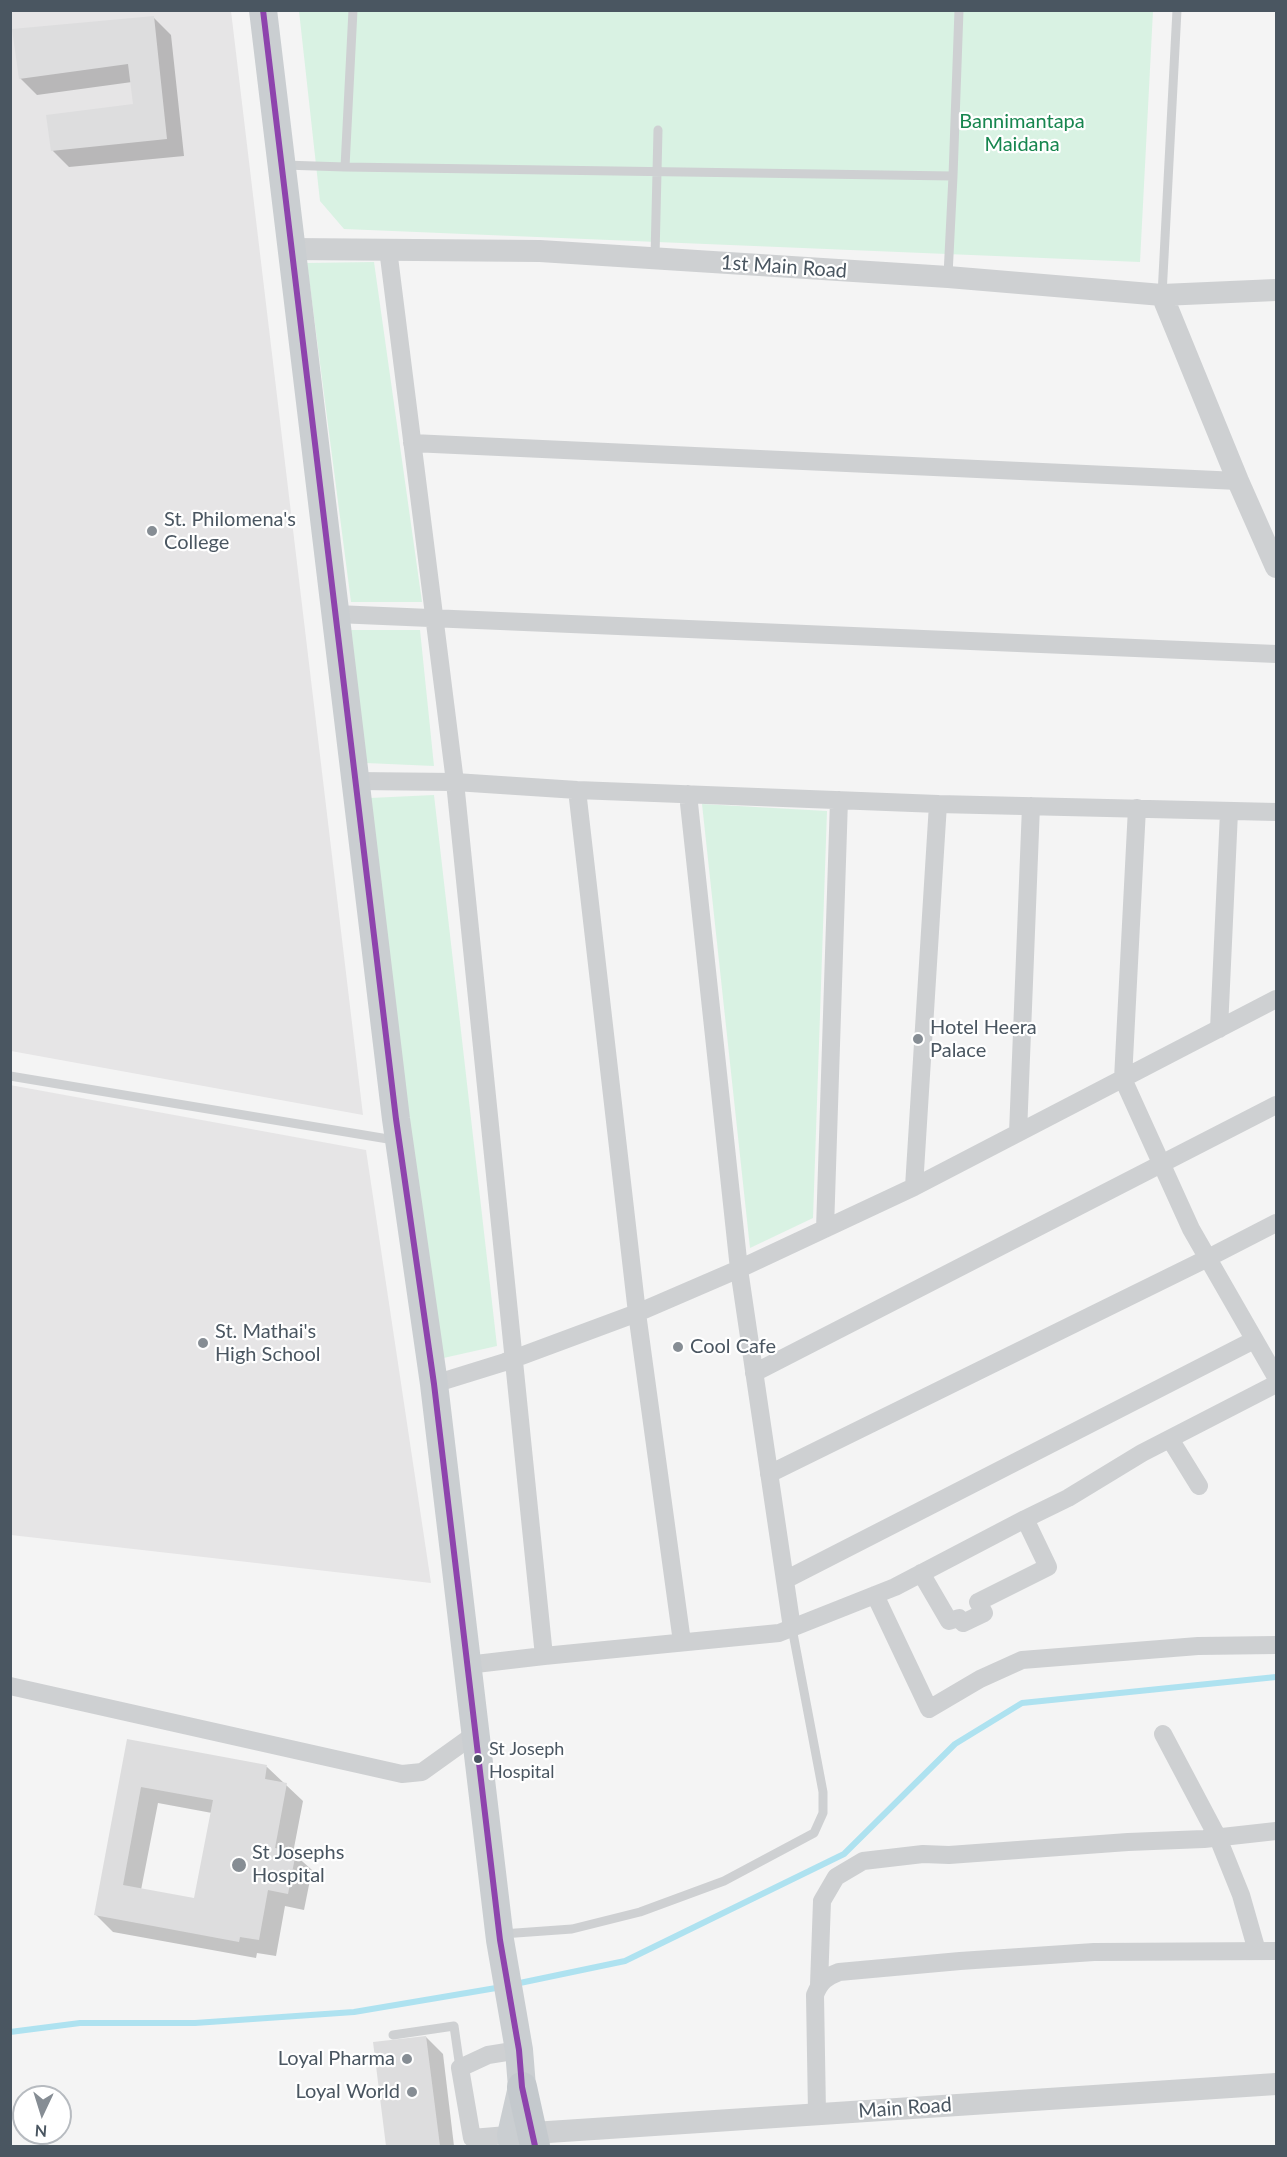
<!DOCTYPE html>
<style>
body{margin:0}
#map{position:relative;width:1287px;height:2157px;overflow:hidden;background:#f4f4f4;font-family:Lato,sans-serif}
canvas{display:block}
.frame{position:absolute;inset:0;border:12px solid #4a5661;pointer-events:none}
.north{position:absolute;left:12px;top:2085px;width:60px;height:60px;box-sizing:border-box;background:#fff;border:2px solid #b7bbc0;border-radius:50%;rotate:184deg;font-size:16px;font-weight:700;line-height:24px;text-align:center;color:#4a5661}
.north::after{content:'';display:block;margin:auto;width:21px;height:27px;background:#868d94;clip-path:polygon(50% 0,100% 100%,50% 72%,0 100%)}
</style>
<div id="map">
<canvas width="1287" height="2157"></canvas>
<div class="frame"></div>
<div class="north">N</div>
</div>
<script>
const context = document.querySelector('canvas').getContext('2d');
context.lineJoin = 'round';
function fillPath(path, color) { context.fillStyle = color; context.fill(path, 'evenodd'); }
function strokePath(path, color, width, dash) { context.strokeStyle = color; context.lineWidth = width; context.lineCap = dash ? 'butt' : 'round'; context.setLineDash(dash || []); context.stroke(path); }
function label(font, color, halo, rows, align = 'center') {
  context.font = font + ' Lato,sans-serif'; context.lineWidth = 4.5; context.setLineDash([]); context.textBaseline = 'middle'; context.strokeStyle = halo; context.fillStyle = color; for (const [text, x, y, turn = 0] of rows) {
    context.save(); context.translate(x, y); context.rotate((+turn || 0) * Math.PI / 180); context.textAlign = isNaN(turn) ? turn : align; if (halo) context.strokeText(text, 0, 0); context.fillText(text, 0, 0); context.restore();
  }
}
const education = new Path2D(`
 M10,11H231L363,1115L11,1051Z
 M10,1085L366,1150L431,1583L11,1535Z`);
const green = new Path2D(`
 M299,11H1153L1140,262L344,229L320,201Z
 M374,262L422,602H351L307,263Z
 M349,630H420L434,766L366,763Z
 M434,795L497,1346L439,1359L370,798Z
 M702,804L827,811L813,1218L750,1248Z`);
const shadow = new Path2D(`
 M154,18L171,35L184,156L69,167L52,150L135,105L132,82L37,95L20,78Z
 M128,1741L267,1767L303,1801L293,1853L312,1870L304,1910L285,1906L276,1956L257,1953L256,1958L113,1932L96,1915ZM158,1803L212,1813L195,1900L141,1890Z
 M426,2037L443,2054L454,2146H387L375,2043Z`);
const stream = new Path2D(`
 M515,1984L625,1961L844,1854L955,1744L1022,1703L1276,1677
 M10,2032L80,2023H195L354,2012L502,1987`);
const building = new Path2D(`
 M154,16L167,139L51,151L46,115L133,104L128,64L19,79L12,29Z
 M127,1739L267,1765L265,1779L287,1783L275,1848L296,1852L288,1894L268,1890L259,1940L240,1937L239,1942L94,1915ZM141,1787L213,1800L194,1898L123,1885Z
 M426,2036L440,2146H386L373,2042Z`);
const service = new Path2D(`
 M353,10L345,167L953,176L959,10
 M284,165L345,167
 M655,257L658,130
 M948,275L953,176
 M1162,295L1177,10
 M10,1076L394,1140
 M502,1934L572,1929L640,1912L724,1881L814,1833L823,1813V1792L792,1628
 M393,2035L454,2026L460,2068`);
const minor = new Path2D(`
 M388,249L455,782L544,1656
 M412,443L1238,481
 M336,614L1276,654
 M356,781L455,782L577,790L938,804L1276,812
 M577,790L637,1313L682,1642
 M688,794L739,1269L792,1628
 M1137,808L1123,1079L1191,1229L1276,1377
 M1219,1029L1229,812
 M1018,1133L1031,806
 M914,1187L938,804
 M825,1229L839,800
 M754,1373L1276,1105
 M434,1384L505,1362L637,1313L739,1269L914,1187L1276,999
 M1170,1439L1199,1486
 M769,1474L1208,1258L1276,1223
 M921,1573L949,1621L959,1618L963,1623L984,1613L978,1602L1048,1567L1025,1519
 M785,1580L1254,1340
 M875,1595L929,1709L980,1679L1022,1660L1198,1646L1276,1645
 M467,1665L544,1656L779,1633L895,1587L1025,1519L1068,1498L1142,1453L1276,1384
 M10,1686L402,1774L422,1772L475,1734
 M1163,1734L1218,1838L1241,1895L1257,1951
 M819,1985L822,1901L836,1877L863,1861L923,1854L949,1855L1128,1842L1204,1839L1276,1831
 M519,2050L488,2055L460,2068L472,2138L519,2134
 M817,2113L815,1995C820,1982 826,1977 839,1972L960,1961L1094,1952L1276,1951`);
const tertiary = new Path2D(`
 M291,249L540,251L948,277L1162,295L1276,290
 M1162,295L1238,481L1276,567
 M533,2133L1276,2084`);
const primary = new Path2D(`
 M263,10L396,1119L434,1384L500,1940L519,2050L522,2087L511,2135L513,2146`);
const trunk = new Path2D(`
 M522,2087L535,2146`);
const bus1 = new Path2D(`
 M263,10L396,1119L434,1384L500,1940L519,2050L522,2087L535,2146`);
const markers = [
 [152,531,6,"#868d94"],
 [918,1039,6,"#868d94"],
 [203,1343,6,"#868d94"],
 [678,1347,6,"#868d94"],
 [478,1759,5,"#4a5661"],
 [239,1865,8,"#868d94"],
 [407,2059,6,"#868d94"],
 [412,2092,6,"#868d94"]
];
const busNames = [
 ["St Joseph",489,1749],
 ["Hospital",489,1772]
];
const parkNames = [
 ["Bannimantapa",1022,122],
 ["Maidana",1022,145]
];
const streetNames = [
 ["1st Main Road",784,267,4],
 ["Main Road",905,2108,-4]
];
const poiNames = [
 ["St. Philomena's",164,520],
 ["College",164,543],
 ["Hotel Heera",930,1028],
 ["Palace",930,1051],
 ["St. Mathai's",215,1332],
 ["High School",215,1355],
 ["Cool Cafe",690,1347],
 ["St Josephs",252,1853],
 ["Hospital",252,1876],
 ["Loyal Pharma",395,2059,"right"],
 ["Loyal World",400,2092,"right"]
];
fillPath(education, '#e6e5e6');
fillPath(green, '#d9f2e3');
fillPath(shadow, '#0003');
strokePath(stream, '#aee2f0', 6);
fillPath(building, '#ddddde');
strokePath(service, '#ced0d2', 9);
strokePath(minor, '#ced0d2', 18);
strokePath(tertiary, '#ced0d2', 22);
strokePath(primary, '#caced1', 28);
strokePath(trunk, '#c4c9cd', 30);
strokePath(bus1, '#8e44ad', 6);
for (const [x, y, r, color] of markers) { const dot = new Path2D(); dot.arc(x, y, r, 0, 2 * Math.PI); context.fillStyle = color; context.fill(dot); strokePath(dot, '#fff', 2); }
label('18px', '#4a5661', '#fff', busNames, 'left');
label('20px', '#17864f', '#fff', parkNames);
label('20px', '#4a5661', '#fff', streetNames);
label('20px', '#4a5661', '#fff', poiNames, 'left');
</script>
